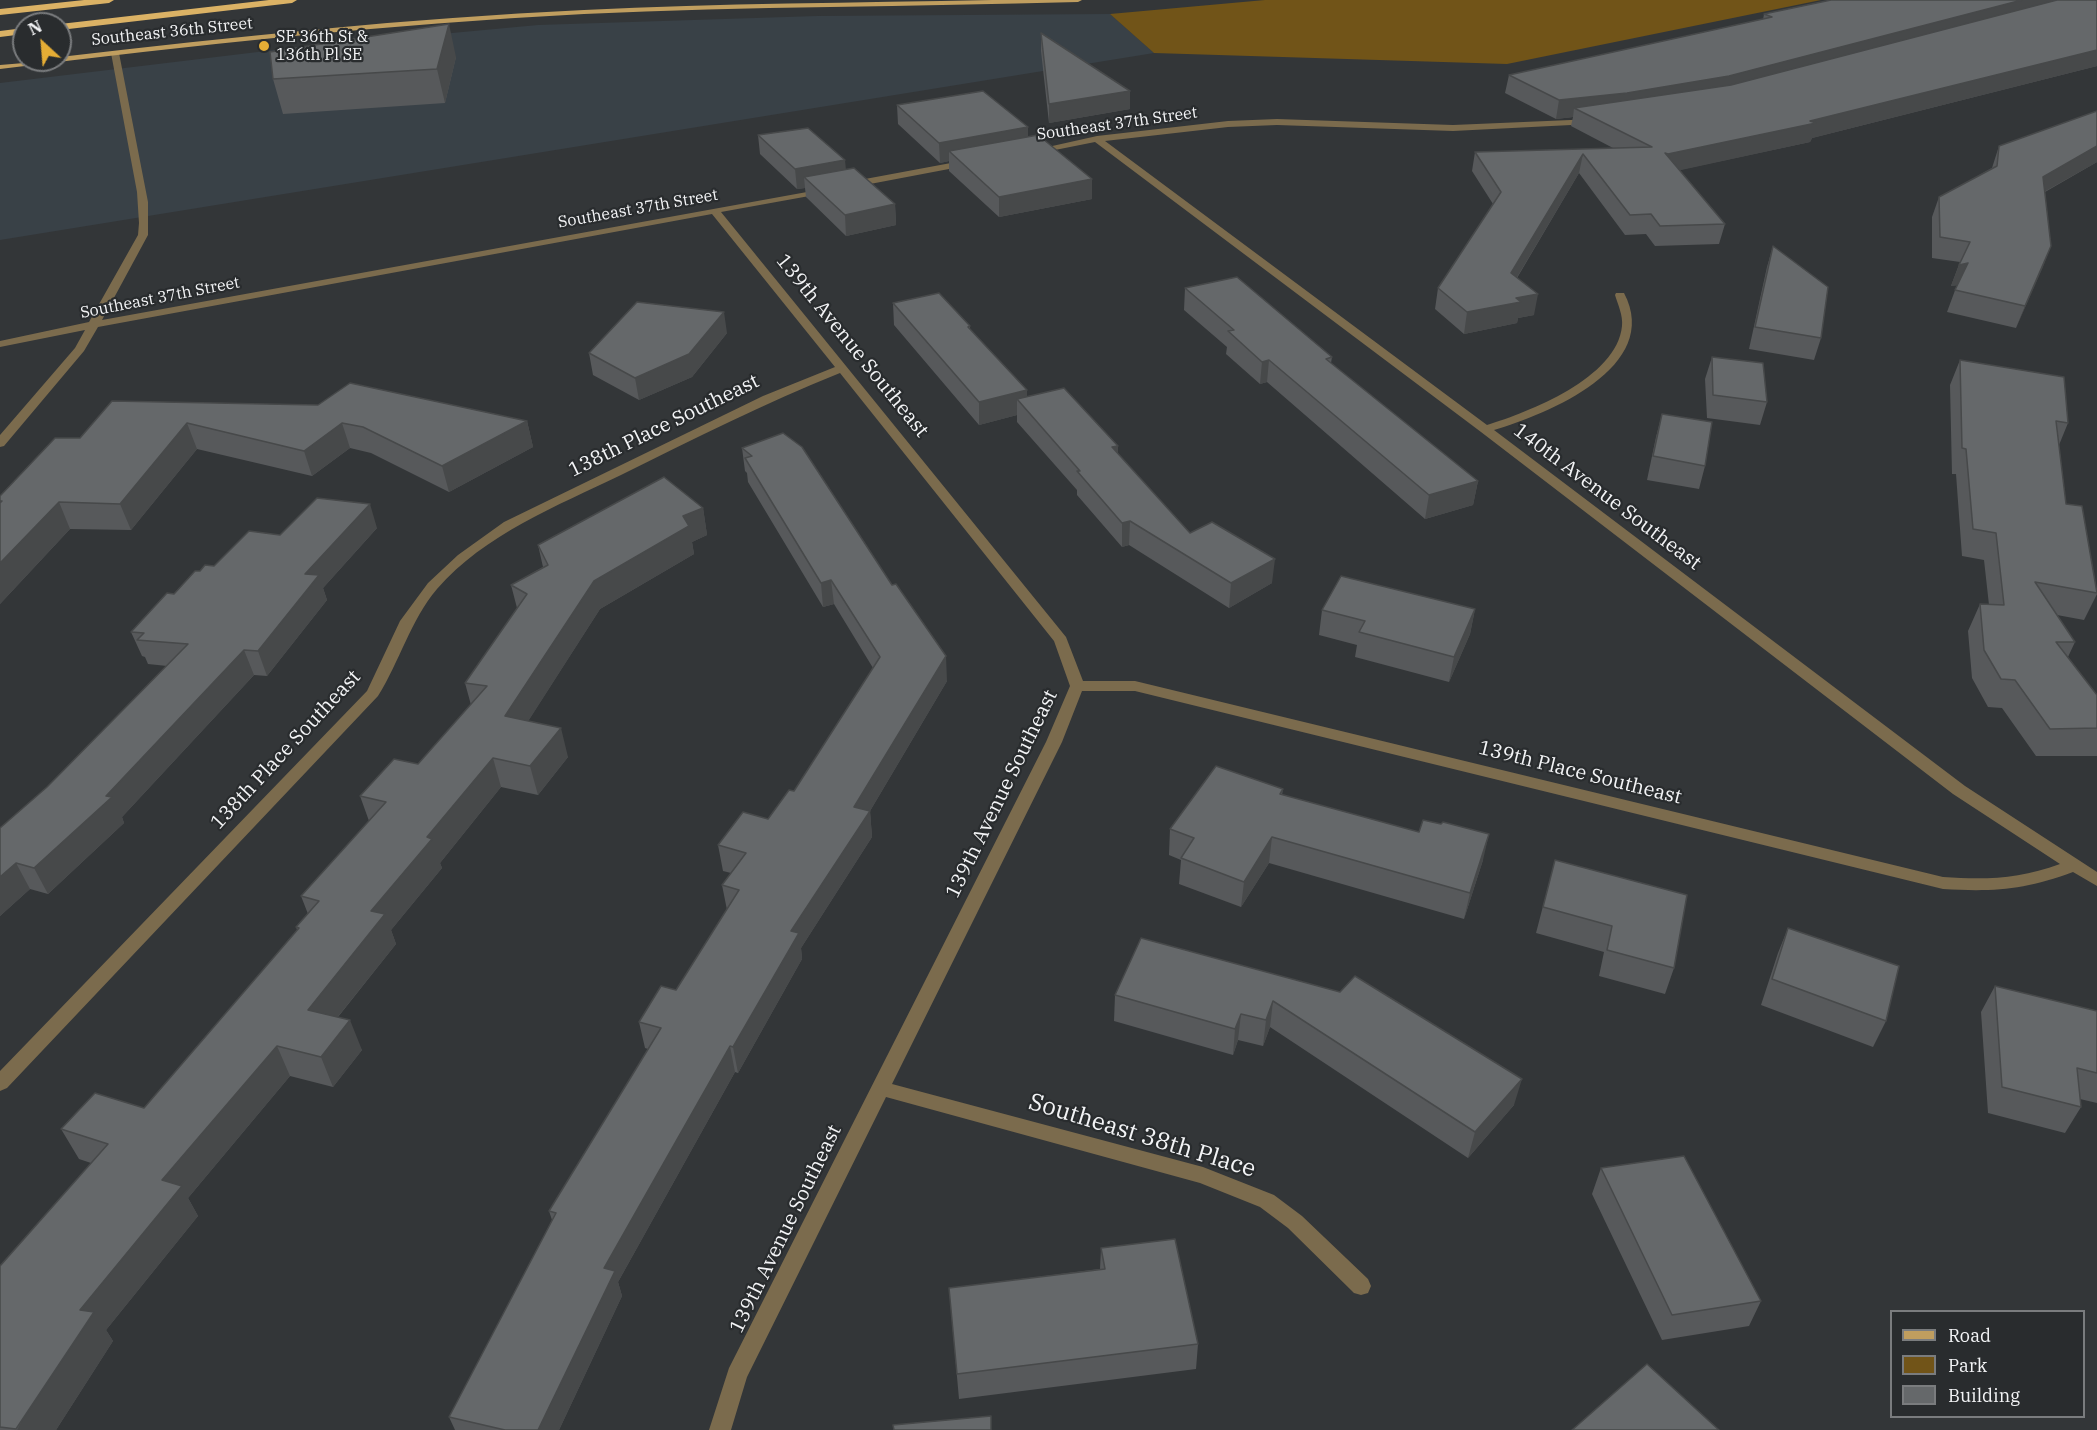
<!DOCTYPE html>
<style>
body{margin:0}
#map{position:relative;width:2097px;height:1430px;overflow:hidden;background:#333638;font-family:"IBM Plex Serif",serif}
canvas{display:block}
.legend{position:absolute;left:1890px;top:1310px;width:195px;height:108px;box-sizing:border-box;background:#292c2e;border:2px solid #7a7c7e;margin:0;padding:8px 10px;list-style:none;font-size:18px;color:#f3f4f6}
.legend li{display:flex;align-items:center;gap:12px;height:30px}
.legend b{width:30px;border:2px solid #7a7c7e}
.north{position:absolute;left:12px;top:12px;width:60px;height:60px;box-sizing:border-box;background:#292c2e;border:2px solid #7a7c7e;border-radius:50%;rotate:334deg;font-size:16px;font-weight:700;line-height:24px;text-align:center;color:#f3f4f6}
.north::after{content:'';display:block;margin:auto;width:21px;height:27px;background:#e5ad35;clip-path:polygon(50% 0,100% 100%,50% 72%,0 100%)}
</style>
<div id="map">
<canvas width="2097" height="1430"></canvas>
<ul class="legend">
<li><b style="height:8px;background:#c09e5f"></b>Road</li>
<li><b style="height:16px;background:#715418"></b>Park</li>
<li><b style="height:16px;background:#65686a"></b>Building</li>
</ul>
<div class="north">N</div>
</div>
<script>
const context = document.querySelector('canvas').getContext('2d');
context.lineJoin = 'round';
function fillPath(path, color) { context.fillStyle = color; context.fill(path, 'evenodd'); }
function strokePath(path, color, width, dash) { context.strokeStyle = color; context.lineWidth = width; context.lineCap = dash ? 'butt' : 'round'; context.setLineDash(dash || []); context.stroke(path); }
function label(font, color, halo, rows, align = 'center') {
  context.font = font + ' "IBM Plex Serif",serif'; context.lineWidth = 4.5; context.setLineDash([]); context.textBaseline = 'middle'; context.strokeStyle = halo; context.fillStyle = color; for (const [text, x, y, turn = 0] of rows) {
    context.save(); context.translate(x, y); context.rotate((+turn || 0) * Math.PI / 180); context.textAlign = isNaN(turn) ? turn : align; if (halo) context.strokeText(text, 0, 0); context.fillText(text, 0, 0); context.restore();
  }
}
const built = new Path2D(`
 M1110,14L1154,53L0,240V83L291,48L538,25L817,16Z`);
const green = new Path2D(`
 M1265,0H1821L1507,64L1154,53L1110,14Z`);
const minor = new Path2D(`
 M115,51L119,53L148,202V235L102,320L829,188L831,190L826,193L721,212L1066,637L1083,681H1135L1943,877C1986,880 2019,879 2060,864L1953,794L1481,432L1095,142L1035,154L1030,151L1097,136L1228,121L1277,119L1453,125L1594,119V123L1591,124L1453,131L1277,125L1228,127L1105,141L1487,425C1529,412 1617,378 1622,326C1623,315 1618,305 1615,295L1616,293H1624C1663,367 1548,414 1494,430L1965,786L2097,872V886L2073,872C2025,890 1993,892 1943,889L1135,691H1082L1062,742L892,1084L1203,1167L1274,1195L1302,1216L1368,1279L1371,1286L1368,1293L1361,1295L1354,1293L1288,1228L1260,1207L1200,1183L886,1097L747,1377L731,1430H709L729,1368L1046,742L1070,686L1054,641L840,373C765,403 694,439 621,475C557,506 485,534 437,589C410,621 400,661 378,696L7,1088L0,1091V1071L367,691L400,621L428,583L458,555L504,522L763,396L835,367L712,214L98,327L84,351L4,446L0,447V435L75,348L85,330L0,347V341L89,322L138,235L139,223L137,192L111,53Z
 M967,160L972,163L970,165L849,188L844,185L849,182Z`);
const major = new Path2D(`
 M992,0H1082L1078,2C913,7 748,6 584,14C389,24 193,45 0,69V65L60,60V57C234,37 409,18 584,10C720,3 856,3 992,0Z`);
const highway = new Path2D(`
 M84,0H114L109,3L0,15V9Z
 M269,0H297L292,3L60,30V24Z
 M24,28V34L0,37V31Z`);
const wall = new Path2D(`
 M2097,0V66L1812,138L1810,142L1679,170L1725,224L1719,244L1655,246L1646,234L1625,235L1579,173L1517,278L1534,315L1518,318L1517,323L1464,334L1435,309L1438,288L1493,204L1472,171L1475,152L1613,148L1571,126L1573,117L1556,119L1505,93L1509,75L1763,20L1764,14Z
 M1041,33L1130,109L1049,123L1041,51Z
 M456,57L445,103L283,114L273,79Z
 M897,105L1028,137L1092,199L999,217L949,171V161L940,163L898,124Z
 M2097,111V162L2045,192L2051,246L2016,328L1947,312L1957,285L1951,286L1960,262L1932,258V217L1939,197L1992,168L1999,146Z
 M758,135L846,170L895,204L896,225L846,236L806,197L805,188L797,189L760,154Z
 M1773,246L1821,338L1814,360L1749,349L1767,267Z
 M1185,288L1332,357L1331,363L1478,481L1473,505L1425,519L1267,382L1260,384L1226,354L1227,347L1184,310Z
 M893,303L970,326V329L1027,397L1118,446V454L1190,533L1272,583L1229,608L1129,545L1122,547L1077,495V490L1017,422V415L979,425L894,325Z
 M727,333L692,377L639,400L593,375L589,353Z
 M1712,357L1767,402L1760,425L1707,418L1705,379Z
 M1960,360L2068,423L2059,445L2066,504L2097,591V594L2084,620L2057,615L2075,642L2068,657L2097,695V756H2036L2002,708L1988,707L1972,678L1968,631L1980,604L1989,605L1984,560L1962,556L1956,474H1952L1950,385Z
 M112,401L527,421L533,447L449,492L371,453L350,448L312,476L197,449L131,530L70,529L0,604V496L80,438Z
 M1662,414L1705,466L1699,489L1647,480L1656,437Z
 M783,433L947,681L870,811L872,837L801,948L802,959L738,1073L735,1072L618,1282L622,1296L559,1430H455L449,1417L552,1220L549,1211L648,1049L645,1048L639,1022L676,990L727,910L722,885L731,873L723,871L718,845L768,819L794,791L873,668L834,604L823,607L748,482L747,473L745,471L742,448Z
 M703,508L707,535L692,542L694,554L600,609L528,721L568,757L538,795L501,787L440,863L442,868L391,930L396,944L338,1017L362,1050L333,1087L290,1076L188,1198L198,1216L106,1330L113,1341L56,1430H0V1266L91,1163L79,1159L61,1129L144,1108L297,930L296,927L308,914L301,896L369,821L360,796L418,764L471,705L465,683L517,608L511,585L543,567L538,545Z
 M377,528L323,588L327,600L267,676L254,675L122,817L124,823L48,894L30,889L0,916V828L47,787L167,666L148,664L145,657L142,656L131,632L200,571L214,566L280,535Z
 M1475,609L1470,634L1449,682L1355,657L1357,645L1319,635L1322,610Z
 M1283,789L1282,795L1483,860L1464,919L1269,863L1241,907L1179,884L1181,860L1169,855L1170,829Z
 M1555,860L1674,968L1665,994L1599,976L1604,952L1536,933Z
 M1788,928L1886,1021L1873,1047L1761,1005L1778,953Z
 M1995,986L2097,1011V1103L2080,1099L2081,1107L2065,1133L1988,1113L1981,1012Z
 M1340,992L1514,1105L1468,1158L1270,1027L1263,1046L1238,1040L1233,1055L1114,1021L1115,995Z
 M1601,1168L1761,1301L1749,1326L1662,1340L1592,1194Z
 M1101,1248L1198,1344L1196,1369L959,1399L949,1288L1100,1269Z`);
const shadedWall = new Path2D(`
 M2022,0H2079L1725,94L1574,108L1573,117L1556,119L1559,100Z
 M449,24L456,57L445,103L437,69Z
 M2097,50V66L1812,138L1810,142L1663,174L1668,154Z
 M1130,91V109L1049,123V104Z
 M1028,127V146L949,151V161L940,163L939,143Z
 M2097,146V162L2035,197L2043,177Z
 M1583,154L1579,173L1507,294L1511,273Z
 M845,160L847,180L804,177L805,188L797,189L795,169Z
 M1092,179V199L999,217V197Z
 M895,204L896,225L846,236L845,215Z
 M2051,246L2043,267L2016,328L2025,306Z
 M1968,263L1960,285L1951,286L1959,265Z
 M1538,294L1534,315L1518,318L1517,323L1464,334L1467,312L1516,298Z
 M724,312L727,333L692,377L639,400L635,378Z
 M1269,360L1267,382L1260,384L1262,362Z
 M1027,390V411L1017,399V415L979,425V402Z
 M527,421L533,447L449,492L442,466Z
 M187,423L197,449L131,530L120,504Z
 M342,423L350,448L312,476L304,451Z
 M1118,446V469L1112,447Z
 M1478,481L1473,505L1425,519L1429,495Z
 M59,502L70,529L0,604V563Z
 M370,504L377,528L323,588L327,600L267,676L258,651L305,574Z
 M703,508L707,535L692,542L694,554L600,609L513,745L505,716L594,581L683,516Z
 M1130,521L1129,545L1122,547V523Z
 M1275,559L1272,583L1229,608L1231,583Z
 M831,580L834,604L823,607L821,583Z
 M1475,609L1470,634L1449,682L1454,657Z
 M244,650L254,675L122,817L124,823L48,894L34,868L106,796Z
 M946,656L947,681L870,811L872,837L801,948L802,959L738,1073L733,1047L854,807Z
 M561,728L568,757L538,795L530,766Z
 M493,758L501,787L440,863L442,868L391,930L396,944L320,1039L308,1010L371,911L427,837Z
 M1489,834L1483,860L1464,919L1470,893Z
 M1272,837L1269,863L1241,907L1244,882Z
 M16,863L30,889L0,916V877Z
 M1273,1001L1270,1027L1263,1046L1266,1020Z
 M1241,1014L1238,1040L1233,1055L1235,1029Z
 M350,1020L362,1050L333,1087L321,1057Z
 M277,1046L290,1076L188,1198L198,1216L106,1330L113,1341L56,1430H17L80,1310L162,1180Z
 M730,1046L735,1072L618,1282L622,1296L559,1430H538L604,1268Z
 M1522,1079L1514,1105L1468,1158L1475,1132Z`);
const building = new Path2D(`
 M1831,0H2022L1729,76L1627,93L1559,100L1509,75L1772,17L1764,14Z
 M2057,0H2097V50L1810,121L1816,123L1668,154L1665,153L1725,224L1660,226L1651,214L1630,215L1583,154L1511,273L1538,294L1516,298L1521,302L1467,312L1438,288L1501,192L1475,152L1652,147L1574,108L1731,85Z
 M449,24L437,69L273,79L270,52Z
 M1041,33L1130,91L1049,104Z
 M983,91L1028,127L939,143L897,105Z
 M2097,111V146L2043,177L2051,246L2025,306L1955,290L1968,263L1959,265L1970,242L1940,237L1939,197L1997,166L1999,146Z
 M808,128L845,160L795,169L758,135Z
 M1038,135L1092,179L999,197L949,151Z
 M854,168L895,204L845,215L804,177Z
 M1773,246L1828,287L1821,338L1755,327Z
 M1237,277L1332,357L1326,359L1478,481L1429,495L1269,360L1262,362L1228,331L1234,330L1185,288Z
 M939,293L970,326L968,327L1027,390L979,402L893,303Z
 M637,302L724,312L689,354L635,378L589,353Z
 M1712,357L1763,363L1767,402L1713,395Z
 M1960,360L2064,377L2068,423L2056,421L2066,504L2082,506L2097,593L2035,582L2075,642H2056L2097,695V728L2050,729L2015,680L2001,679L1984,650L1980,604L2004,605L1996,533L1973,529L1966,449L1962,448Z
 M350,383L527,421L442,466L363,427L342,423L304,451L187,423L120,504L59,502L0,563V503L2,501H0V496L55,438H80L112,401L318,405Z
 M1064,388L1118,446L1112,447L1190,533L1212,522L1275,559L1231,583L1130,521L1122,523L1077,471H1080L1017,399Z
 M1662,414L1712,422L1705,466L1653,456Z
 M783,433L802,447L892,585L896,584L946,656L854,807L870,811L791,931L799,933L733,1047L730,1046L604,1268L615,1271L538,1430H505L449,1417L556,1213L549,1211L661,1028L639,1022L661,986L676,990L739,890L722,885L746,853L718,845L743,812L768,819L789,790L794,791L880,657L831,580L821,583L745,458L752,456L742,448Z
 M664,477L703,508L683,516L689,526L594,581L505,716L561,728L530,766L493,758L427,837L432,839L371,911L385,914L308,1010L350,1020L321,1057L277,1046L162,1180L182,1186L80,1310L94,1312L16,1429L0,1427V1266L108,1144L61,1129L95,1093L144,1108L299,928L296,927L319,901L301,896L386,802L360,796L394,759L418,764L487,686L465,683L527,594L511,585L548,565L538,545Z
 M317,498L370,504L305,574L319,575L258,651L244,650L106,796L112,797L34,868L16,863L0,877V828L47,787L188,644L137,640L144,633L131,632L167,593L174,594L195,571H200L205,565L214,566L249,531L280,535Z
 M1341,576L1475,609L1454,657L1359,632L1365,621L1322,610Z
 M1216,766L1283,789L1280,794L1419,832L1423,820L1441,824L1443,822L1489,834L1470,893L1272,837L1244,882L1181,858L1194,838L1170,829Z
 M1555,860L1687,895L1674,968L1607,950L1612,926L1543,907Z
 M1788,928L1899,966L1886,1021L1772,979Z
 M1141,938L1340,992L1355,976L1522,1079L1475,1132L1273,1001L1266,1020L1241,1014L1235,1029L1115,995Z
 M1995,986L2097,1011V1073L2077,1068L2081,1107L2002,1087Z
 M1684,1156L1761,1301L1672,1315L1601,1168Z
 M1175,1239L1198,1344L957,1374L949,1288L1105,1269L1101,1248Z
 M1647,1364L1719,1430H1572Z
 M991,1416V1430H894L893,1425Z`);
const markers = [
 [264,46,6,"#e5ad35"]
];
const farStreetnames = [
 ["Southeast 36th Street",172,32,-6],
 ["Southeast 37th Street",1117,124,-8],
 ["Southeast 37th Street",638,209,-10],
 ["Southeast 37th Street",160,298,-11]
];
const farPoinames = [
 ["SE 36th St &",276,37],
 ["136th Pl SE",276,55]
];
const streetNames = [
 ["139th Avenue Southeast",852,346,51],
 ["138th Place Southeast",664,426,-26],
 ["140th Avenue Southeast",1607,497,37],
 ["138th Place Southeast",286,750,-47],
 ["139th Place Southeast",1580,773,14],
 ["139th Avenue Southeast",1002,794,-64],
 ["139th Avenue Southeast",786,1229,-64]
];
const nearStreetnames = [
 ["Southeast 38th Place",1142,1136,17]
];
fillPath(built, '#394147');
fillPath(green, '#715418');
fillPath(minor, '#7b6b4d');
fillPath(major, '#c09e5f');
fillPath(highway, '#dbb265');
fillPath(wall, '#57595b');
fillPath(shadedWall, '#47494a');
fillPath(building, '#65686a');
strokePath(building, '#47494a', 1.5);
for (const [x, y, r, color] of markers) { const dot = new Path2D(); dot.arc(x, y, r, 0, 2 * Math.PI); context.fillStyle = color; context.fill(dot); strokePath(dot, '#292c2e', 2); }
label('16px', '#f3f4f6', '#292c2e', farStreetnames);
label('16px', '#f3f4f6', '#292c2e', farPoinames, 'left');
label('20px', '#f3f4f6', '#292c2e', streetNames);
label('24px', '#f3f4f6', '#292c2e', nearStreetnames);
</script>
